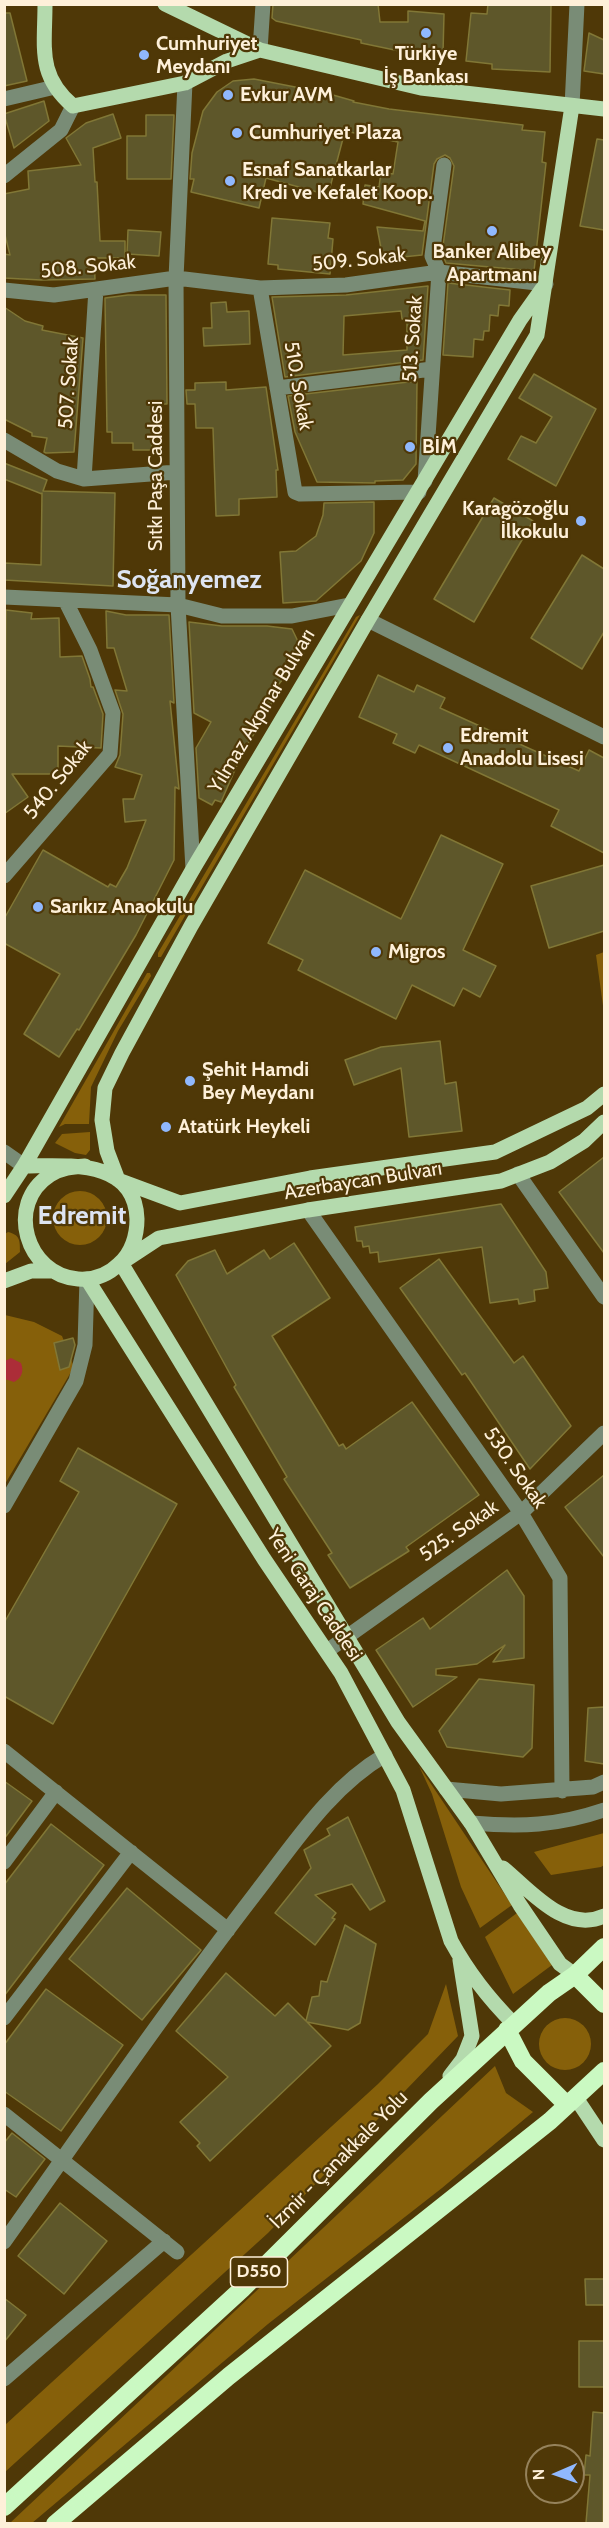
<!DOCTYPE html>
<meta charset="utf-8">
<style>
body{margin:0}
#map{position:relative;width:609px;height:2528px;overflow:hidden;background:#4f3807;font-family:Cabin,sans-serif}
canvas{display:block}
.frame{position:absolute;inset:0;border:6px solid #fef0d9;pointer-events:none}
.north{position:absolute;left:525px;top:2444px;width:60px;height:60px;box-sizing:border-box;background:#4f3807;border:2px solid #95825b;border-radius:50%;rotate:268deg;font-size:16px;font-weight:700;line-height:24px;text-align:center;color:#fef0d9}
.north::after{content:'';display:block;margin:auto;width:21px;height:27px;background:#90b8fd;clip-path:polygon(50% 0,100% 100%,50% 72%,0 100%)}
</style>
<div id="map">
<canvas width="609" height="2528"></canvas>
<div class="frame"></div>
<div class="north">N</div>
</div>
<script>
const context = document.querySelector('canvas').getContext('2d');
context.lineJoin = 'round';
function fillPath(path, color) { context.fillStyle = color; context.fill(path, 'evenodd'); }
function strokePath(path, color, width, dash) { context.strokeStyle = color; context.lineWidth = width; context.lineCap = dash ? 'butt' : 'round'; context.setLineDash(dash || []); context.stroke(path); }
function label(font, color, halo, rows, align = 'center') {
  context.font = font + ' Cabin,sans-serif'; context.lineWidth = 4.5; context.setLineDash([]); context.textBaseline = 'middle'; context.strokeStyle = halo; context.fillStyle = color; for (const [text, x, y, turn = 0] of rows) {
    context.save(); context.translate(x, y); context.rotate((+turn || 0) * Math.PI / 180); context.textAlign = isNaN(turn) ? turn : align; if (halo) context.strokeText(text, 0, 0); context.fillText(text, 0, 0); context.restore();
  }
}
const green = new Path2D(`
 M360,615L161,957H158V953L356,617Z
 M604,952V1013L596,955Z
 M147,973H150L151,976L118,1031L91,1087L89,1124H65L59,1127Z
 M90,1132V1150L86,1155L75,1153L55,1143L62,1134Z
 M53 1218a27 27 0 1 1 54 0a27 27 0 1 1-54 0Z
 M8,1232C20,1235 20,1240 20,1252L5,1264V1234Z
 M5,1315L34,1322L62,1336L74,1367L5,1484Z
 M419,1766L512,1905L480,1928L461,1887L432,1794Z
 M604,1833V1865L601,1867L551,1875L534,1852Z
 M517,1913L552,1965L513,1994L485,1937Z
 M446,1984L458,2036L268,2233L5,2472V2425L378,2084L428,2034Z
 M539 2044a26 26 0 1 1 52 0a26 26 0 1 1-52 0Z
 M495,2066L506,2093L533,2112L442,2188L268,2324L32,2523H10Z`);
const water = new Path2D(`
 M11,1358L21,1363C24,1371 22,1378 14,1382L5,1379V1361Z`);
const building = new Path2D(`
 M273,4H378L380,22H408V11L444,14L443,53L433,58L361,43V40L276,21L272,18Z
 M488,4H551L550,72L492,69V64L466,61L471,13L487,14Z
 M4,13H10L27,81L4,86Z
 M589,33L604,40V74L584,71Z
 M254,79L326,93L354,101L353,102L389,109L523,125L522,130L545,132L542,162L546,163L534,271L446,263L442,253L454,166L450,158L445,155L437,159L434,164L422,255L383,259L377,227L423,231L425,221L363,204L365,185L379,187L381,172L393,174L398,142L345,131L328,195L266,178L259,208L191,192L194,179H190L192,153L203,111L217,92L233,81Z
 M44,101L49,121L14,148L4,114Z
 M113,114L121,138L93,148L95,182H97L100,241H125V258H94L95,279L41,280L4,278V254L10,255L4,231V194L29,189L28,171L81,165L66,138L86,123Z
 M146,115H174L171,179H127V136H146Z
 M597,139L604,140V230L580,226Z
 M272,218L330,223L328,238L333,239L330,274L278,269V265L268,264Z
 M128,230L161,232L159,256L127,254Z
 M448,283L510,290L509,306L499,305L498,316L490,315L489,331H484L483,340L474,339L473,357L443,355Z
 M428,286L423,360L285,377L272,297L346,295ZM401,311L402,319H407V350L343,355L344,316Z
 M128,295H166L167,404H152V450H133V443H112V432H107L105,298Z
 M226,302L227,312L249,311L250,344L204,346L203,328H212L211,303Z
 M4,307L25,321L43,326L42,330L83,338L74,452L46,453L44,452L47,438L32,436V433L4,419Z
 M534,374L596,409L556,486L508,459L521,436L536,443L552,417L519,398Z
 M417,381L416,464L403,480L375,481V483L317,482L295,432L288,396Z
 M226,382V390L266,387L278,470H276L277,497L239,499V515L216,516L213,428H196L195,404H187L186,390H195V383Z
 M4,463L47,480L43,491L115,493L113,586L4,580V563L41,565L42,493V494L4,479Z
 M494,498L533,521L474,622L434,599Z
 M374,502V533L361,561L316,601L283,603L280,552L296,551L316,536L323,515L324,503Z
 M582,555L604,569V632L582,669L531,638Z
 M6,610L32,613L31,619L59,618L60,657L82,656L90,679L91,687H93L103,714L101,748L58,746V774H12L28,797L4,814Z
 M106,611L126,615H169L174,703L170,701L179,789L175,787L174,860L136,935L79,1030L77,1029L59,1057L24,1034L60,974L4,943V919L43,850L108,887L110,884L116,887L127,868L146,820L125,822L123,799H134L142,775L115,767L120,755L123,714L115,690L127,691L114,648H107Z
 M189,622L222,626H267L292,629L304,654L273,691L277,694L241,756L221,802L215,800L212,805L199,798L196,748L211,722L194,713Z
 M378,675L414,692L417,685L445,698L440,708L579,771L589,750L604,758V853L551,826L559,810L419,745L415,753L393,743L397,734L359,717Z
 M441,835L503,864L463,950L496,966L480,997L463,988L454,1006L412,985L396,1019L298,970L303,960L268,943L305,870L401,919Z
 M604,865V931L549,948L531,886Z
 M440,1041L445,1084L456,1082L462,1131L409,1137L401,1068L354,1085L345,1060L381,1047Z
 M604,1157V1253L559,1192Z
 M501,1204L546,1272L548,1288L534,1290L535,1301L519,1304L518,1299L490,1303L482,1247L379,1262L378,1252L370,1253L369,1246L363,1247L362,1241H357L355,1227Z
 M294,1243L330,1298L272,1336L339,1446L343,1444L346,1449L412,1402L479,1495L406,1547L409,1551L350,1588L328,1555L332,1553L284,1479L287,1477L234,1387L236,1385L176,1275L188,1261L215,1250L227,1274L264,1250L270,1259Z
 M439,1259L514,1363L523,1356L571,1426L530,1469L465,1373L462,1375L400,1288Z
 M73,1338L75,1345L69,1367L60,1370L54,1343Z
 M78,1448L177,1504L53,1724L4,1696V1623L79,1492L60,1481Z
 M604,1475V1557L565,1507Z
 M507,1570L524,1596V1658L493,1662L505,1645L477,1664L436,1669V1675L457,1677L413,1707L376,1650L423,1618L430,1629Z
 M479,1679L534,1685L532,1748L523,1757L447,1747L439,1731Z
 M604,1707V1764L585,1761L588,1708Z
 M4,1781L32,1801L4,1839Z
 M348,1817L385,1901L370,1910L352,1884L315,1895L336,1913L332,1918L335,1919L315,1945L275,1913L311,1868L304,1850L330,1835L327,1829Z
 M51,1824L104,1865L4,1996V1885Z
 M127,1888L201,1950L142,2020L69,1959Z
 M345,1925L376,1944L360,2023L348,2030L307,2022L331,2046L210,2161L197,2146L200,2143L180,2122L228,2077L176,2031L226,1973L275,2016L288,2003L306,2021L312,1997L319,1996L321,1981L327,1982Z
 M46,1989L123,2045L61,2131L4,2091V2045Z
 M12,2133L45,2159L16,2197L4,2189V2143Z
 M60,2203L107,2241L64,2294L18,2256Z
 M585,2279H604V2305H586Z
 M4,2298L26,2315L4,2342Z
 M579,2341H604V2387H579Z
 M593,2412L604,2413L603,2523H586L590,2475H584L586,2455L590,2456Z`);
const minor = new Path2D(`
 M260,50L263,4
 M185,83L176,278L178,605L193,869
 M4,99L55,87
 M572,106L577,4
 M4,176L61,130L73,106
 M260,288L295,492L300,494L419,492
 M4,290L54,295L176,278L260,288L346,285L439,272L546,284
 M277,388L432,369
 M4,440L57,471L84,479L177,472
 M84,479L96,289
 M425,481L439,272L432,256L444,165
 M4,597L178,605L222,616H292L349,605
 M368,620L604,737
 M4,876L110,754L113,713L90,650L65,600
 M4,1152L24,1166
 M518,1174L604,1297
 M308,1210L521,1513L560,1578L562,1791
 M4,1506L76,1381L85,1345L87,1279
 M327,1651L521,1513L604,1433
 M4,1751L228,1930
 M446,1789L501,1794L593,1787L604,1782
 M471,1823C521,1827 557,1826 604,1810
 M4,1862L56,1792
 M4,2018L131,1852
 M4,2114L177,2252
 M4,2242C87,2125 168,2007 255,1894C294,1844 329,1788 385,1755
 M4,2379L164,2241`);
const major = new Path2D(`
 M45,4C45,48 37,75 73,106L185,83L227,61L260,50
 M165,4L260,50L421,88L604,109
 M572,106L537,335L368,620L191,926L122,1053L105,1088L102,1120L107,1151L118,1180L180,1203L310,1178L495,1152L587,1108L604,1094
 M24,1166C67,1166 135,1158 137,1219C137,1235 132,1253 119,1264C108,1275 93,1280 78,1279C26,1275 5,1204 50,1175C61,1168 72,1167 85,1166
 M4,1196L24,1166L193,869L520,320L542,289
 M87,1279L264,1559L341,1673L403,1790L451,1941C468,1972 489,1999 514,2024
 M4,1281L31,1271H51
 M503,1868C530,1890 565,1934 604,1916
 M575,1975L560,1964L520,1905L471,1823L398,1722L121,1263L159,1238L308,1210L501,1181L550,1162L584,1141L604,1122
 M450,2076L463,2059L472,2036L460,1960
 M576,2098L604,2140`);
const highway = new Path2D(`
 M575,1975L604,2004
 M507,2030L523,2061L567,2105
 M4,2507L242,2289L431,2101L549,1993L575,1975L604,1947
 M55,2524L229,2376L550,2121L604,2071`);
const markers = [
 [426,33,6,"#90b8fd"],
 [144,55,6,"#90b8fd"],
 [228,95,6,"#90b8fd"],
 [237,133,6,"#90b8fd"],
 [230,181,6,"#90b8fd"],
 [492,231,6,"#90b8fd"],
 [410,447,6,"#90b8fd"],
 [581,521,6,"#90b8fd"],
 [448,748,6,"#90b8fd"],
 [38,907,6,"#90b8fd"],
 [376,952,6,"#90b8fd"],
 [190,1081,6,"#90b8fd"],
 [166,1127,6,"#90b8fd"]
];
const shields = [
 [259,2272,57]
];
const shieldNames = [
 ["D550",259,2272]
];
const poiNames = [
 ["Cumhuriyet",156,44],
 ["Meydanı",156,67],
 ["Türkiye",426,54,"center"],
 ["İş Bankası",426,77,"center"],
 ["Evkur AVM",240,95],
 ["Cumhuriyet Plaza",249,133],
 ["Esnaf Sanatkarlar",242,170],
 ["Kredi ve Kefalet Koop.",242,193],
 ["Banker Alibey",492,252,"center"],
 ["Apartmanı",492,275,"center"],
 ["BİM",422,447],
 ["Karagözoğlu",569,509,"right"],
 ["İlkokulu",569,532,"right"],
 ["Edremit",460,736],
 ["Anadolu Lisesi",460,759],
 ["Sarıkız Anaokulu",50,907],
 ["Migros",388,952],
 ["Şehit Hamdi",202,1070],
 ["Bey Meydanı",202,1093],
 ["Atatürk Heykeli",178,1127]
];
const streetNames = [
 ["509. Sokak",359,260,-6],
 ["508. Sokak",88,267,-6],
 ["513. Sokak",413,339,-86],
 ["507. Sokak",69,383,-86],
 ["510. Sokak",298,386,80],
 ["Sıtkı Paşa Caddesi",156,476,-90],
 ["Yılmaz Akpınar Bulvarı",262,711,-59],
 ["540. Sokak",58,780,-51],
 ["Azerbaycan Bulvarı",363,1181,-9],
 ["530. Sokak",515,1468,55],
 ["525. Sokak",459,1531,-35],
 ["Yeni Garaj Caddesi",314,1595,56],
 ["İzmir - Çanakkale Yolu",339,2160,-45]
];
const districtNames = [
 ["Soğanyemez",189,580],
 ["Edremit",82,1216]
];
fillPath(green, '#86600a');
fillPath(water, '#ac2d38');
fillPath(building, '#5e572a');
strokePath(building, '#817736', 1.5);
strokePath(minor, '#798c76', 15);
strokePath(major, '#b4daad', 15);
strokePath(highway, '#caf9c2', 18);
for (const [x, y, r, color] of markers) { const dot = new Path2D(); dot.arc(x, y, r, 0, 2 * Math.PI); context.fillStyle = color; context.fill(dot); strokePath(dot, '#4f3807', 2); }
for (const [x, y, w] of shields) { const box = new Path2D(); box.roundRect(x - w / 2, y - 15, w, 30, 4.5); context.fillStyle = '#4f3807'; context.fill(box); strokePath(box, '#fef0d9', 1.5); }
label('bold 18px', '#fef0d9', null, shieldNames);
label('bold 20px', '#fef0d9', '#4f3807', poiNames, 'left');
label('20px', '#fef0d9', '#4f3807', streetNames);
label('bold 26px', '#dde4f2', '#4f3807', districtNames);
</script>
